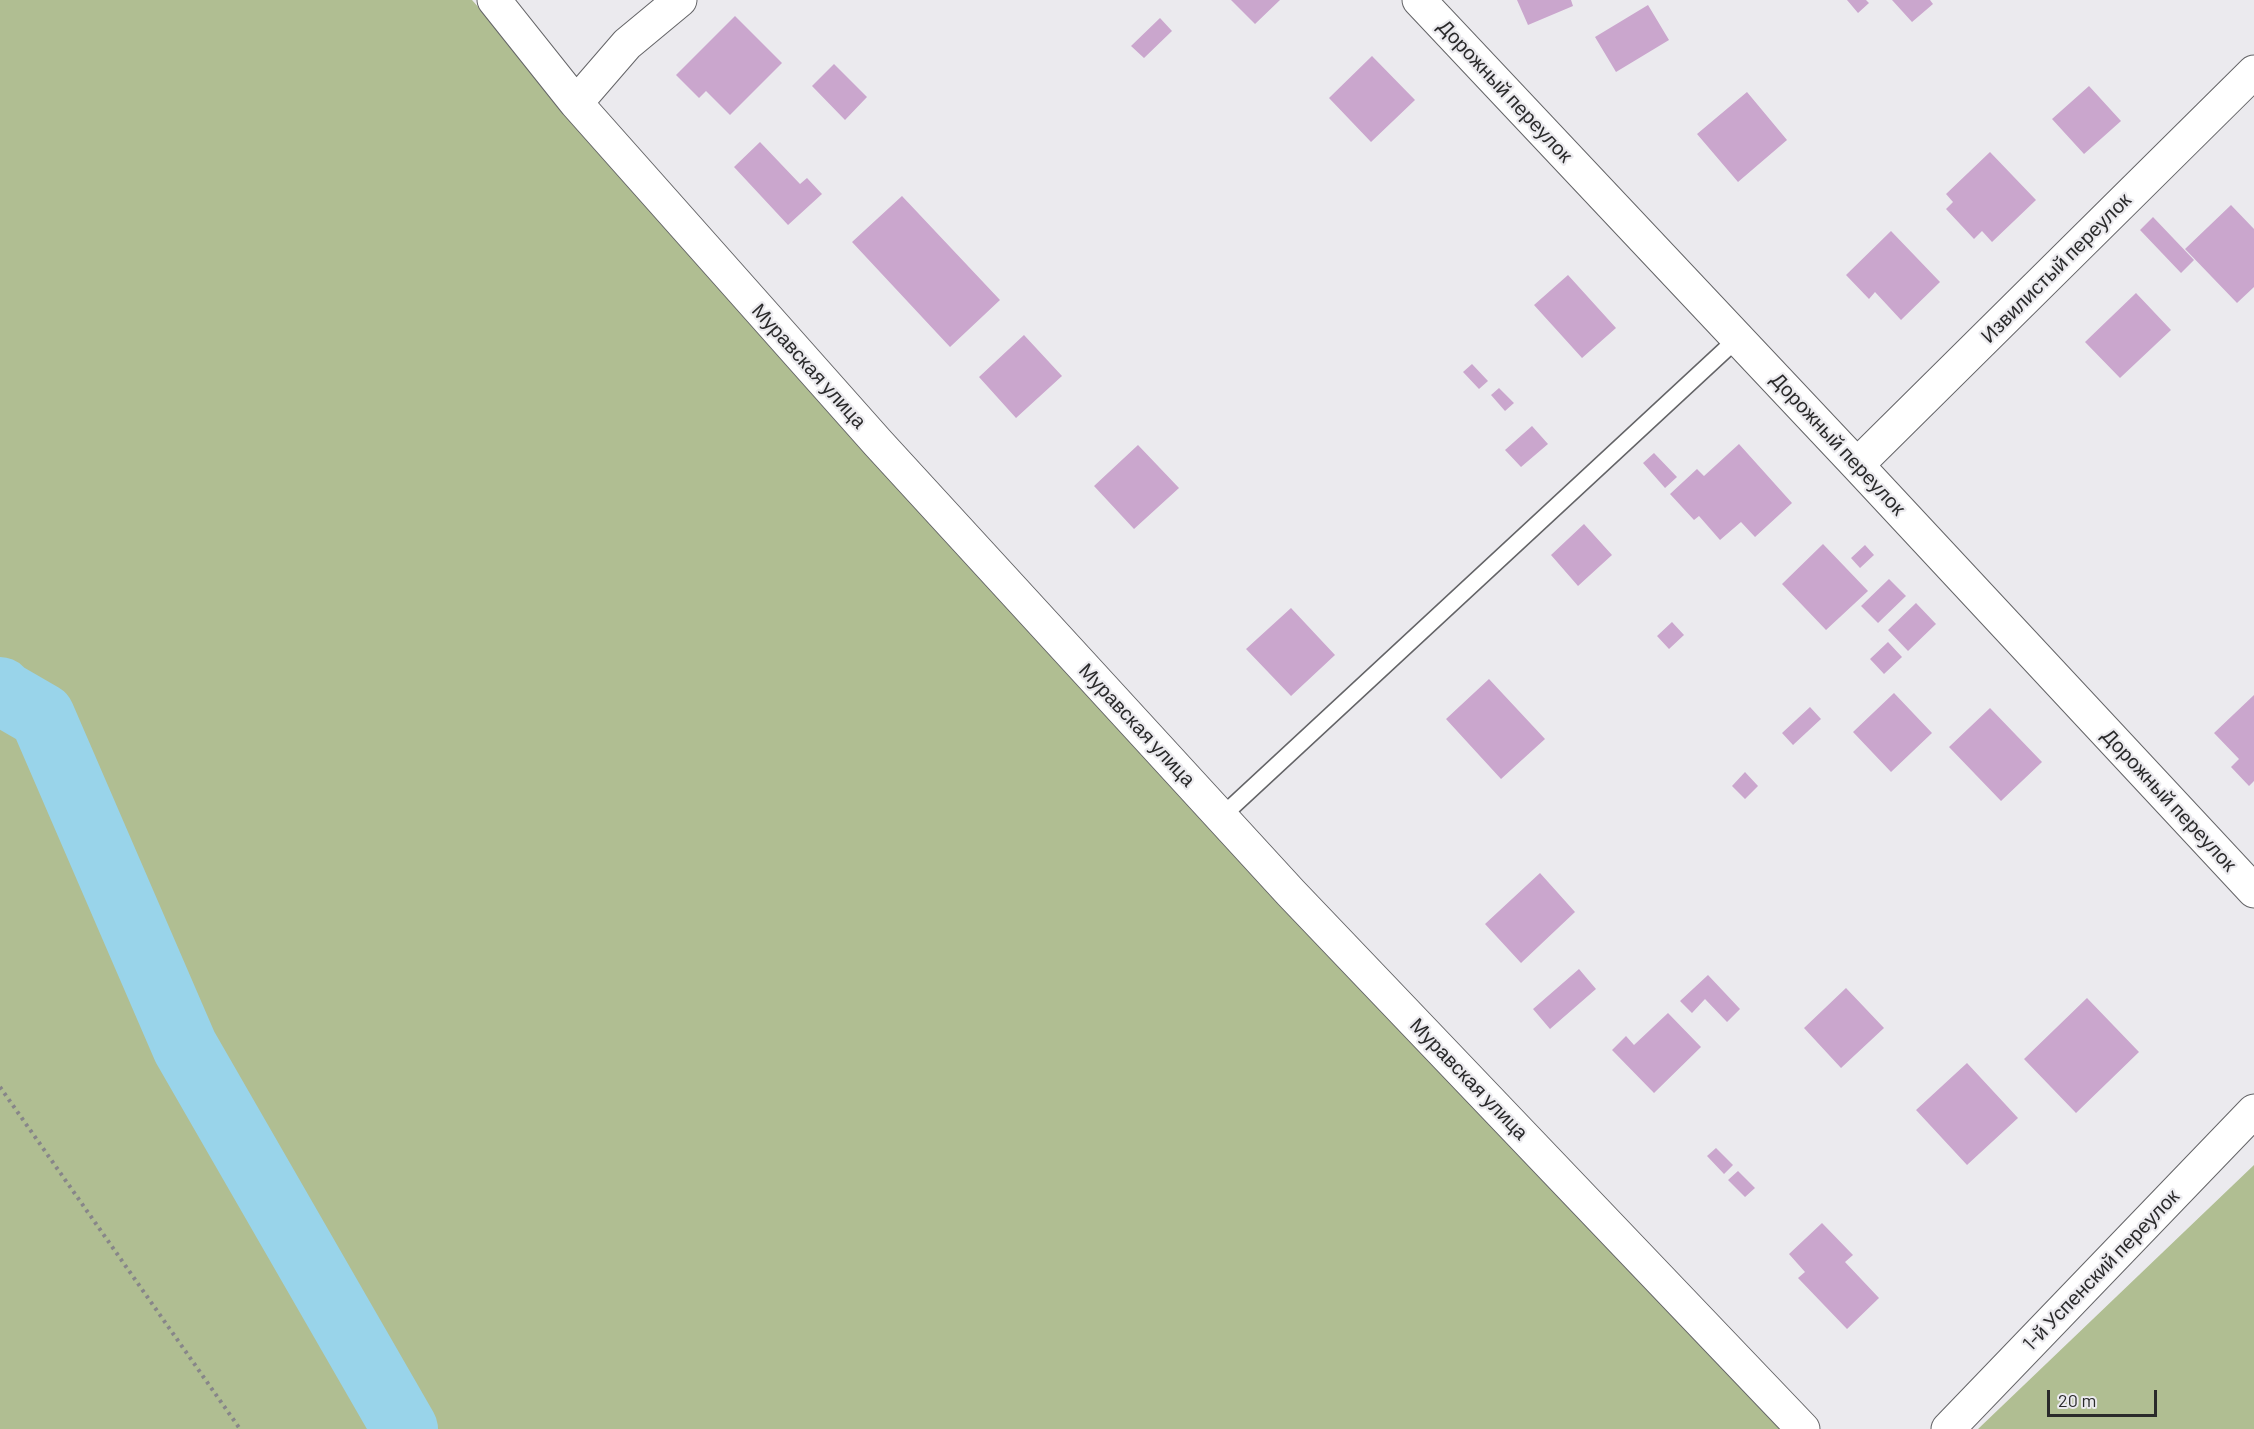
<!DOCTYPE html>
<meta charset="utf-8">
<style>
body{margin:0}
#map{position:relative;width:2254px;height:1429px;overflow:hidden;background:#ebeaee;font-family:Barlow,sans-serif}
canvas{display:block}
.scale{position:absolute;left:2047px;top:1390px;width:110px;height:27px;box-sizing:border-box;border:3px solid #2a2a2b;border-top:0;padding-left:8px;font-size:18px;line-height:21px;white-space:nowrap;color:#2a2a2b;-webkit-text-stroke:4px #ebeaee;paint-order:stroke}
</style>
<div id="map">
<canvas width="2254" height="1429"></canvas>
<div class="scale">20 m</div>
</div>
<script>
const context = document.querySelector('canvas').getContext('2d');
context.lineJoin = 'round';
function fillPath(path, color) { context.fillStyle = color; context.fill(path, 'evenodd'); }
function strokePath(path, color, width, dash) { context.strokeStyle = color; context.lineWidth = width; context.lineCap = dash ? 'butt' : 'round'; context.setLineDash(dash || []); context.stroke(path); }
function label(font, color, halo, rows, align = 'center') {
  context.font = font + ' Barlow,sans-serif'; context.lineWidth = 4.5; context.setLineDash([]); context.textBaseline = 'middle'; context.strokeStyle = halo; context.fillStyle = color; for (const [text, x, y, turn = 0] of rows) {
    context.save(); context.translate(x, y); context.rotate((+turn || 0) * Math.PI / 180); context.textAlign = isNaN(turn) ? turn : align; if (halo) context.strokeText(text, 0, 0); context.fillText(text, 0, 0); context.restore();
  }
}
const green = new Path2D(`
 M0,0H472L1330,956L1786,1429H0Z
 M2254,1165V1429H1978Z`);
const river = new Path2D(`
 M0,690L4,694L42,716L185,1047L405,1429`);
const building = new Path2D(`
 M1231,0H1280L1255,24Z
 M1517,0H1571L1573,6L1528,25Z
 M1847,0H1866L1869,3L1858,13Z
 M1892,0H1930L1933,4L1912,22Z
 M1648,5L1669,40L1616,72L1595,37Z
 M735,16L782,63L730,115L706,91L699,98L676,75Z
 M1160,18L1172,31L1144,58L1131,46Z
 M1372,56L1415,100L1371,142L1329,98Z
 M834,64L867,97L845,120L812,86Z
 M2089,86L2121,121L2084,154L2052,119Z
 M1747,92L1787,140L1738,182L1697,134Z
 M760,142L800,184L807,178L822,194L788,225L734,167Z
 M1990,152L2036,200L1992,242L1982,231L1974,239L1946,209L1953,202L1946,194Z
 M902,196L1000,300L950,347L852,242Z
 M2231,205L2254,229V287L2237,303L2185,249Z
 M2153,217L2194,260L2181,273L2140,230Z
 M1891,231L1940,282L1901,320L1875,292L1869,299L1846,275Z
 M1568,275L1616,328L1582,358L1534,305Z
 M2136,293L2171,330L2120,378L2085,342Z
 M1024,335L1062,376L1016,418L979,377Z
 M1472,364L1488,381L1479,389L1463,372Z
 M1499,388L1514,403L1505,411L1491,395Z
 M1532,426L1548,444L1521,467L1505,450Z
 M1739,444L1792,503L1755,537L1741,522L1720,540L1699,516L1694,520L1670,494L1697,469L1704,476Z
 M1138,445L1179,488L1134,529L1094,486Z
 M1654,453L1677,477L1665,488L1643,463Z
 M1584,524L1612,555L1578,586L1551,555Z
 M1823,544L1868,591L1826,630L1782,584Z
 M1865,545L1874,555L1860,568L1851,558Z
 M1889,579L1906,596L1878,623L1861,606Z
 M1916,603L1936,624L1908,651L1888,630Z
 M1291,608L1335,655L1291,696L1246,649Z
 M1672,622L1684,635L1669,649L1657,636Z
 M1888,642L1902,657L1884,674L1870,659Z
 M1489,679L1545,739L1501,779L1446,719Z
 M1894,693L1932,733L1891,772L1853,732Z
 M2254,695V781L2249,786L2231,767L2239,759L2214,733Z
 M1810,707L1821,719L1793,745L1782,733Z
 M1990,708L2042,762L2001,801L1949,747Z
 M1745,772L1758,786L1745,799L1732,786Z
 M1540,873L1575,912L1521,963L1485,924Z
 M1579,969L1596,989L1550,1029L1533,1009Z
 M1708,975L1740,1009L1727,1022L1705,999L1692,1013L1680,1001Z
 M1846,988L1884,1028L1841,1068L1804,1028Z
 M2087,998L2139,1052L2076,1113L2024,1059Z
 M1668,1013L1701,1047L1654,1093L1612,1050L1626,1036L1634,1045Z
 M1967,1063L2018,1118L1967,1165L1916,1110Z
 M1716,1148L1733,1165L1724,1174L1707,1156Z
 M1738,1171L1755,1188L1745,1197L1728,1180Z
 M1822,1223L1853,1255L1845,1262L1879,1298L1847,1329L1798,1278L1805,1272L1789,1254Z`);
const path = new Path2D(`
 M0,1087L240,1429`);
const lane = new Path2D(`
 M1221,817L1738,338`);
const street = new Path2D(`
 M494,0L576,103L878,443L1291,893L1803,1429
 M1419,0L1857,465L2254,891
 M576,103L627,44L680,0
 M1857,465L2254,72
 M1948,1429L2254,1111`);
const streetNames = [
 ["Дорожный переулок",1505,91,47],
 ["Извилистый переулок",2056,268,-45],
 ["Муравская улица",809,366,48],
 ["Дорожный переулок",1838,444,47],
 ["Муравская улица",1137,725,47],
 ["Дорожный переулок",2169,800,47],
 ["Муравская улица",1469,1079,46],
 ["1-й Успенский переулок",2101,1270,-46]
];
fillPath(green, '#b0be92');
strokePath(river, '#99d4ea', 66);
fillPath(building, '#caa6cd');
strokePath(lane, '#646467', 19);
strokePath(street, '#646467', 35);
strokePath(path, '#878689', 4, [3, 4.5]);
strokePath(lane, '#fff', 16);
strokePath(street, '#fff', 33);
label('20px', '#2a2a2b', '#ebeaee', streetNames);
</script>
